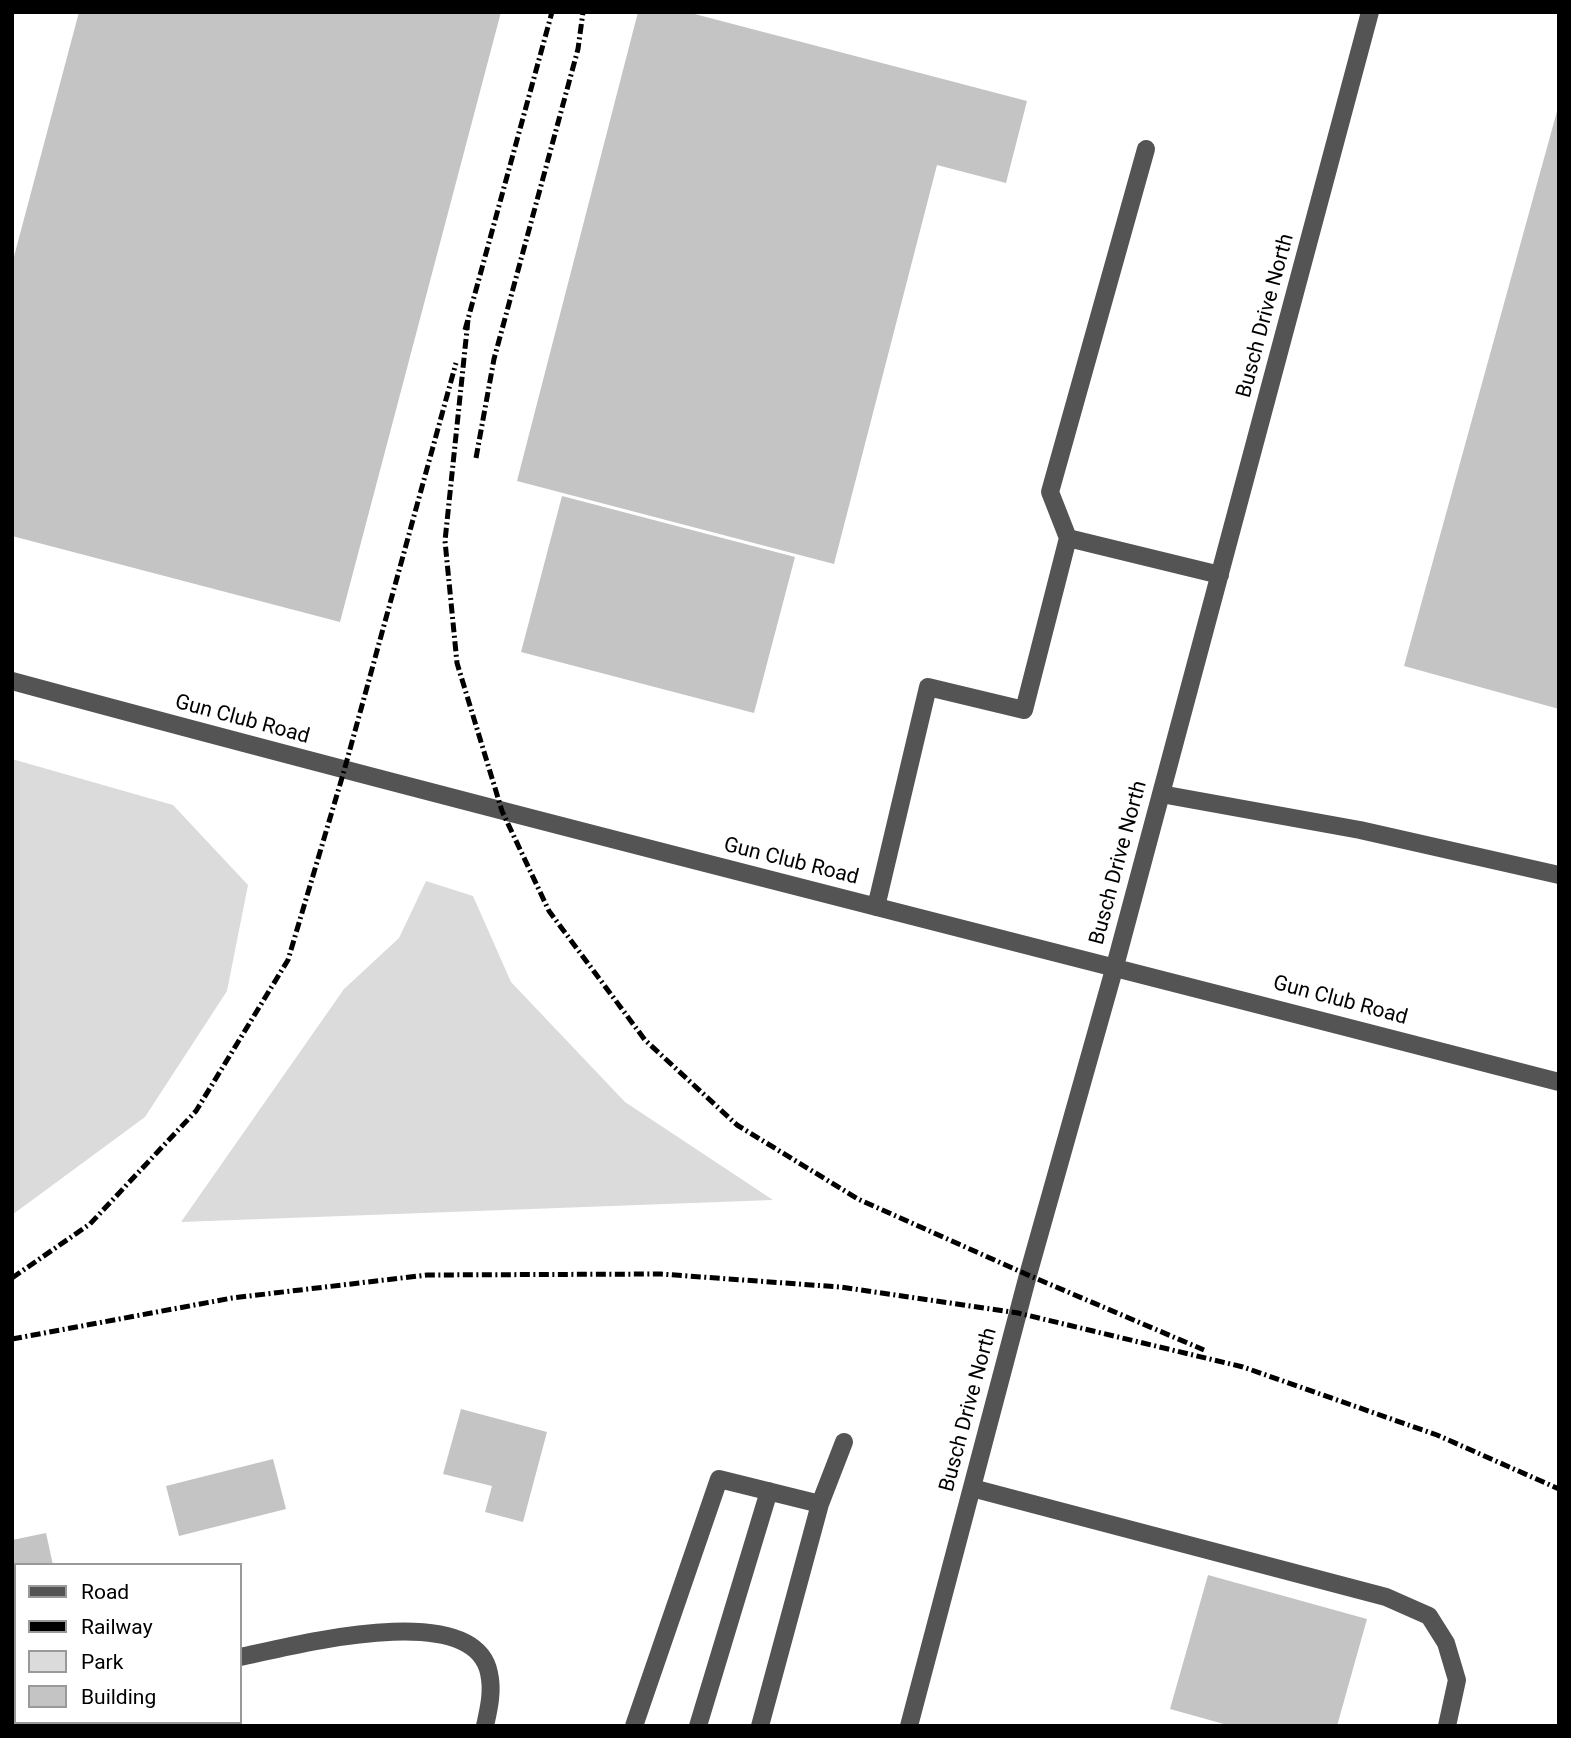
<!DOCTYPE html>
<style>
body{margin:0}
#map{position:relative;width:1571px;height:1738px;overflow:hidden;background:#fff;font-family:Roboto,sans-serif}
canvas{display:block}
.frame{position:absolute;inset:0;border:14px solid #000;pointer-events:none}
.legend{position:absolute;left:14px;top:1563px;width:228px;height:161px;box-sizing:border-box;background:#fff;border:2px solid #999;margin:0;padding:9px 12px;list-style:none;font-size:21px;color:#000}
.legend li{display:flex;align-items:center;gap:14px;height:35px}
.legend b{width:35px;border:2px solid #999}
</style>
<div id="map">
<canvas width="1571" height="1738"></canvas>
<div class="frame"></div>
<ul class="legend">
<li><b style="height:9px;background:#545454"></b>Road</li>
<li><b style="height:9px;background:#000"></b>Railway</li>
<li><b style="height:19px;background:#dbdbdb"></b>Park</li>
<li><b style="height:19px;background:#c4c4c4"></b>Building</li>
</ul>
</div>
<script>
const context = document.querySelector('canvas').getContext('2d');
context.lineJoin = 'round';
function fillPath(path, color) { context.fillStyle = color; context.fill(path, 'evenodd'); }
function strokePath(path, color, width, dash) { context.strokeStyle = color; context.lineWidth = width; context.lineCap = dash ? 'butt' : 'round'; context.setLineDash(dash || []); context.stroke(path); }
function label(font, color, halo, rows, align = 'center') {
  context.font = font + ' Roboto,sans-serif'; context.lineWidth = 6; context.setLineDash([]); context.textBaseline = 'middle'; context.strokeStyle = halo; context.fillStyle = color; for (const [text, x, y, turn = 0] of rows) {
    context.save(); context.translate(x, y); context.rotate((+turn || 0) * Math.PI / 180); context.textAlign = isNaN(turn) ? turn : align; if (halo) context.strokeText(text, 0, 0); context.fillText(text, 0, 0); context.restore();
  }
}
const green = new Path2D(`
 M12,759L173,805L248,885L227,991L145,1117L12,1215Z
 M426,881L473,896L511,982L625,1102L773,1200L181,1222L344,989L399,938Z`);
const building = new Path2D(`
 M79,12H501L340,622L12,536V264Z
 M638,12H687L1027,101L1006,183L937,165L834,564L517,481Z
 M1559,104V709L1404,666Z
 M562,496L795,557L754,713L521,652Z
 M461,1409L547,1432L523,1522L485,1512L492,1486L443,1474Z
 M273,1459L286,1509L179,1536L166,1486Z
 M46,1533L53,1565H16V1609H12V1540Z
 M1208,1575L1367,1619L1337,1726H1231L1170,1709Z`);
const minor = new Path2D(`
 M1068,538L1050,492L1146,149
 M12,681C526,820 1043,948 1559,1082
 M1161,794L1360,830L1559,875
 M876,907L928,687L1024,710L1068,538L1220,575
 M972,1488L1386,1597L1429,1616L1446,1643L1457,1680L1447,1726
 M240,1657C289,1647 473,1597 489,1673C493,1691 489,1708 485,1726
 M12,1707L16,1706
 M634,1726L719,1479L820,1504
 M698,1726L769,1491
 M760,1726L820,1504L844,1442
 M909,1726L1028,1275L1115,966L1370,12`);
const rail = new Path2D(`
 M468,320L445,541L457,663L502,811L549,911L645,1040L737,1125L858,1199L1028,1275L1204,1350
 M465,330L552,12
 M476,458L494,359L578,49L583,12
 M12,1278L90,1224L196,1111L288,960L344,771L456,363
 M12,1339L232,1298L427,1275L661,1274L840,1287L1018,1313L1243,1367L1437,1435L1559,1489`);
const streetNames = [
 ["Busch Drive North",1266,316,-75],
 ["Gun Club Road",242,720,15],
 ["Gun Club Road",791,862,14],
 ["Busch Drive North",1119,863,-75],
 ["Gun Club Road",1340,1001,15],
 ["Busch Drive North",969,1410,-75]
];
fillPath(green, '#dbdbdb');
fillPath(building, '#c4c4c4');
strokePath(minor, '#545454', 18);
strokePath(rail, '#000', 5, [10, 3.5, 2, 3.5]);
label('21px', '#000', '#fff', streetNames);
</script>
